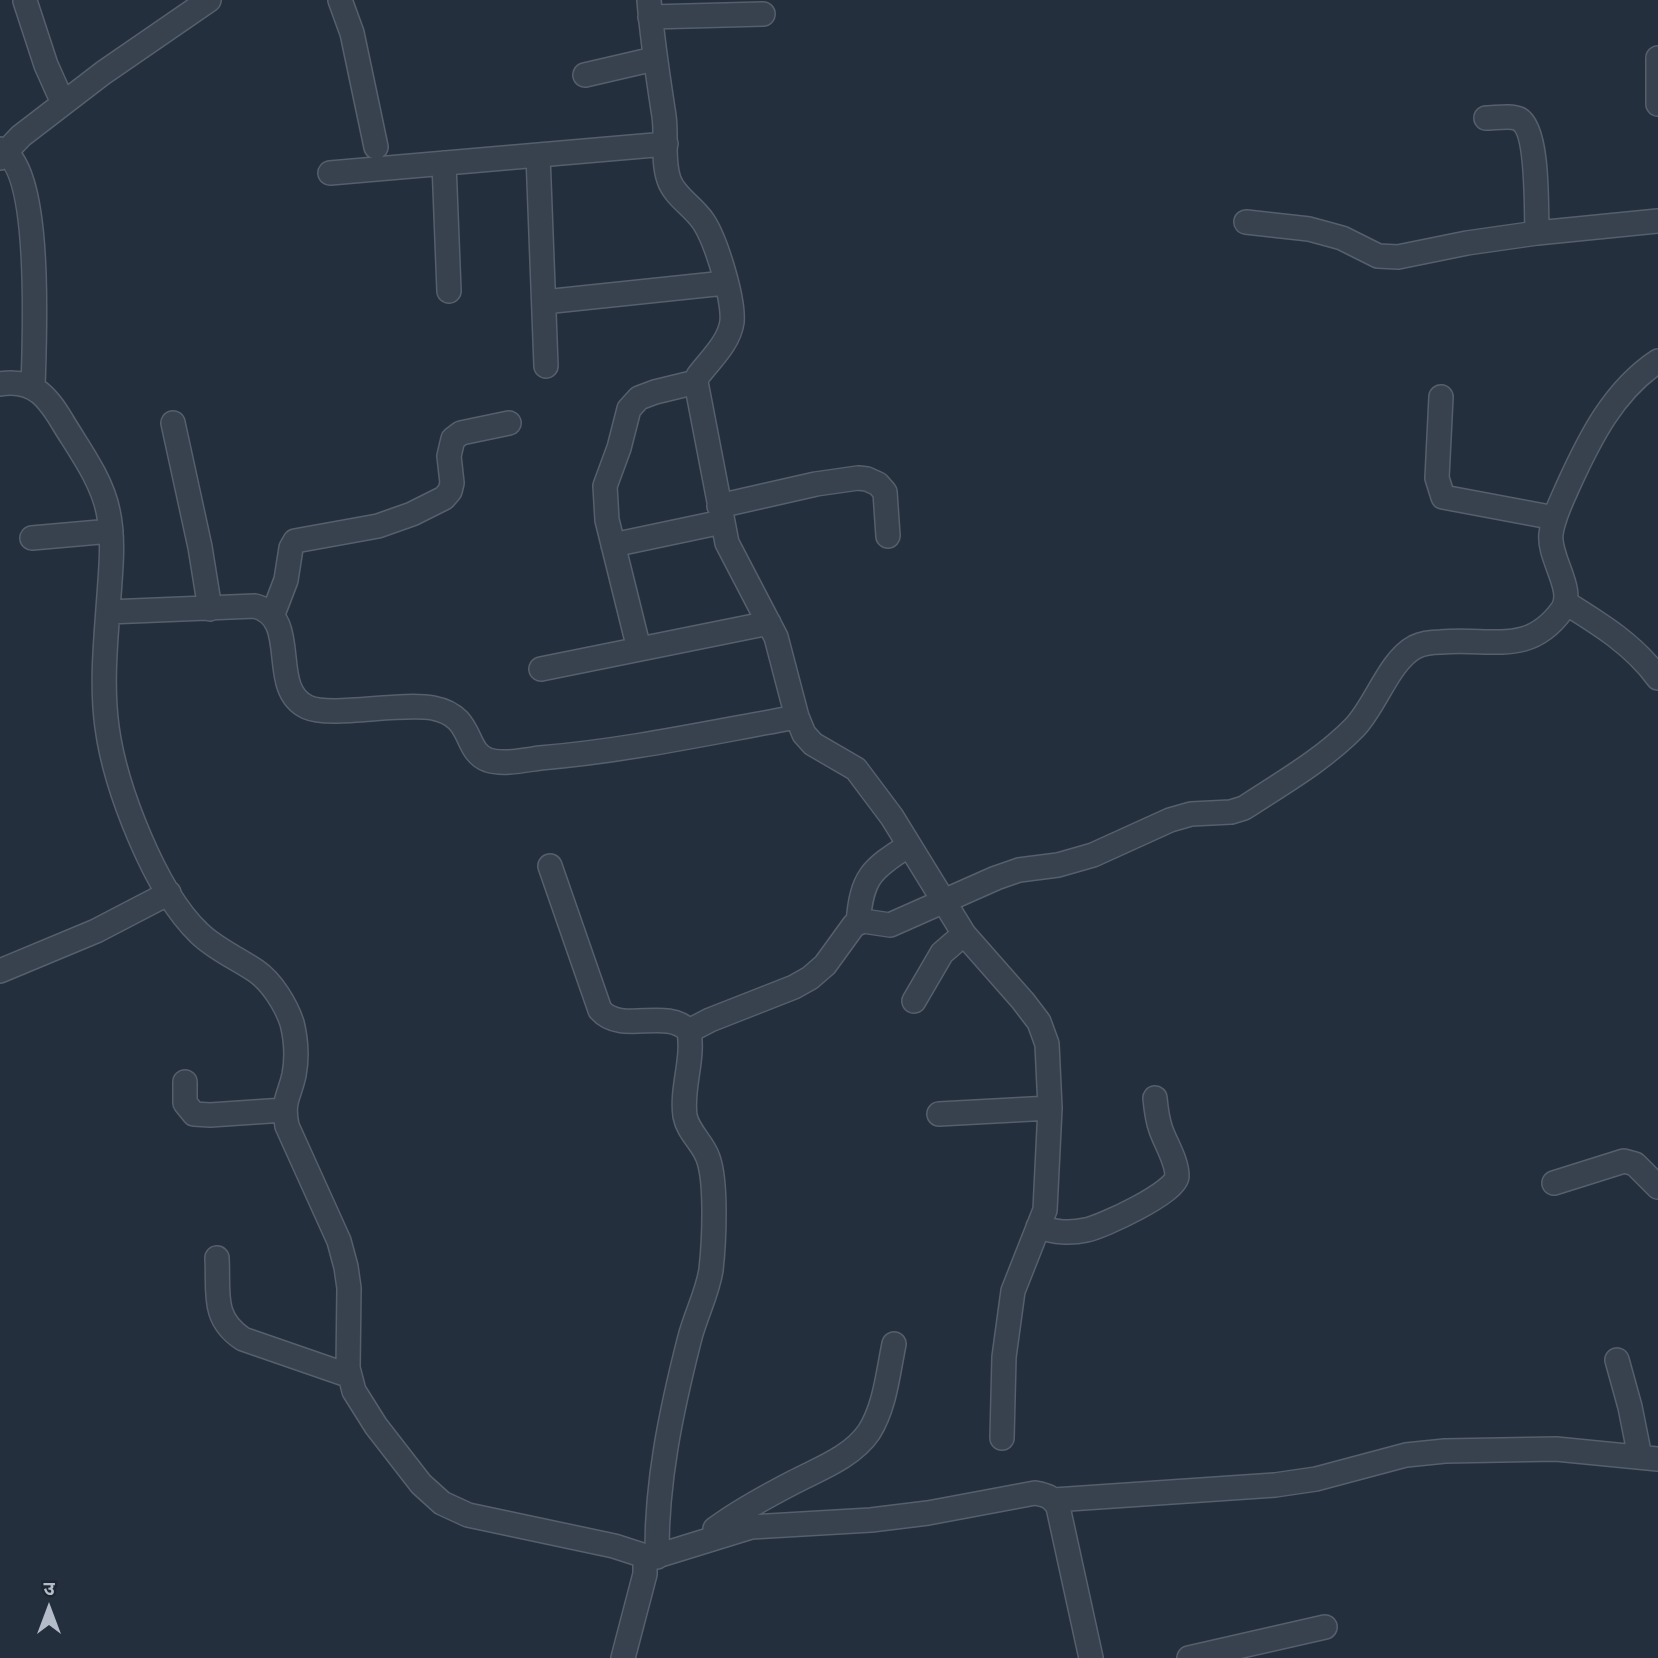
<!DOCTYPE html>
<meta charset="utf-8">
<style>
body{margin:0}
#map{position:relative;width:1658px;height:1658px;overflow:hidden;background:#242f3e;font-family:"IBM Plex Sans","Noto Sans Devanagari",sans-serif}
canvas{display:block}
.north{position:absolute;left:14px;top:1574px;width:70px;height:70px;-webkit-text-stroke:5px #1d2633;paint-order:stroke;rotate:0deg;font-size:19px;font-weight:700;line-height:28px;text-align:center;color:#b4bcc9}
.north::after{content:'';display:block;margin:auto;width:24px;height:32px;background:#b4bcc9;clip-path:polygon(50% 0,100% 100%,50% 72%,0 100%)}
</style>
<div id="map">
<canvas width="1658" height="1658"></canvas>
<div class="north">उ</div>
</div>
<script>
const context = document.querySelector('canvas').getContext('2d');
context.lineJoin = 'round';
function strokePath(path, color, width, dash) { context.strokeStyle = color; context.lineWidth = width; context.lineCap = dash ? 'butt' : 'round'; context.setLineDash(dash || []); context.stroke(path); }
const minor = new Path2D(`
 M340,0L352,33L376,147
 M649,0C652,39 658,77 664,116C667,137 662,160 669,180C675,197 693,206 703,221C716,240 734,299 732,322C729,343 710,360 698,376L696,382L727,543L776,637L797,717L804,734L813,744L856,769L892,817L964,934L1023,1001L1039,1022L1047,1044L1050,1108L1045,1210L1013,1291L1004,1357L1002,1438
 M25,1L46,65L63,103
 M650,17L763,14
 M1658,58V104
 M585,75L654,59
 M1486,118C1495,118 1511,115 1519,119C1539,130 1536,211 1537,233
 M0,149C44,168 34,344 33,388
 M538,155L546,366
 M0,158L21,136L103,73L209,0
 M444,163L449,291
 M330,173L666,144
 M1246,222L1309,229L1342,238L1378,256L1398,257L1467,243L1537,233L1658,221
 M544,302L725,283
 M0,384C35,378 49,399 65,426C81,452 102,481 108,511C114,538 111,568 109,595C106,639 101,683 107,727C115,787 155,891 199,933C215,949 237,958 256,971C272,982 286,1005 292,1023C296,1039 297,1059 294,1075C289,1098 282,1100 287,1126L339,1241L346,1267L349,1288L348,1368L354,1391L376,1426L421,1484L442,1503L468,1515L614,1546L642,1555L645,1561V1574L623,1658
 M1441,397L1437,478L1443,497L1555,518
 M173,423L200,547L210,609
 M719,506L816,484L858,478L867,479L878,484L885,492L888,536
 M32,538L111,531
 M613,545L722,522
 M1566,603C1600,624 1634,645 1658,678
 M108,612L255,606C302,618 267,688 307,707C331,718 399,702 433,708C475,716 463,751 488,760C503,765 525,760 540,758C626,751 712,732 797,717
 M273,614L286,580L291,548L295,541L378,526L412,514L444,498L450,491L452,483L449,456L453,439L461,433L509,423
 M639,649L607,520L605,486L619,448L629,409L639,398L655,392L696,382
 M541,669L769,623
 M550,866L600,1010C622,1035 666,1007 689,1031C694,1060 681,1088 685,1116C688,1132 703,1143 708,1158C717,1182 714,1243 711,1270C707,1295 695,1316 689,1341C671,1412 656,1483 657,1557
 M858,923C862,876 871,870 909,845
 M0,971L96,931L169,893
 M914,1001L942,953L964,934
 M689,1031L710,1020L794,987L810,978L825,965L854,925L863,921L890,925L996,878L1019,870L1058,865L1093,855L1170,820L1191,814L1231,812L1244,808C1282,783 1323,760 1355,727C1376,705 1389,661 1415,647C1423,643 1433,642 1441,642C1490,637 1528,657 1562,610C1576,590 1548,558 1551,534C1553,517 1562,500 1569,484C1590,438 1614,390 1658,361
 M185,1082V1103L194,1114L210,1115L284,1110
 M939,1114L1050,1108
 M1554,1183L1624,1161L1635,1164L1658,1187
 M1038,1227C1055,1232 1069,1234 1086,1230C1102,1227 1177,1192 1177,1176C1177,1161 1166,1144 1161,1130C1157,1119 1156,1109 1155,1098
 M217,1258C219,1292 211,1318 243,1339L350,1376
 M1617,1360L1630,1407L1640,1457
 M1054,1500L1275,1485L1316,1479L1406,1455L1445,1451L1556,1449L1658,1459
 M715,1529C739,1511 767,1496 794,1482C819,1469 852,1457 869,1432C885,1407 888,1373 894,1344
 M644,1560L751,1527L871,1520L928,1513L1035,1493C1046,1495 1053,1497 1058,1507L1091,1658
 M1189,1658L1325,1627`);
strokePath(minor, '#565f6c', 26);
strokePath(minor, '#38414e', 23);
</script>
